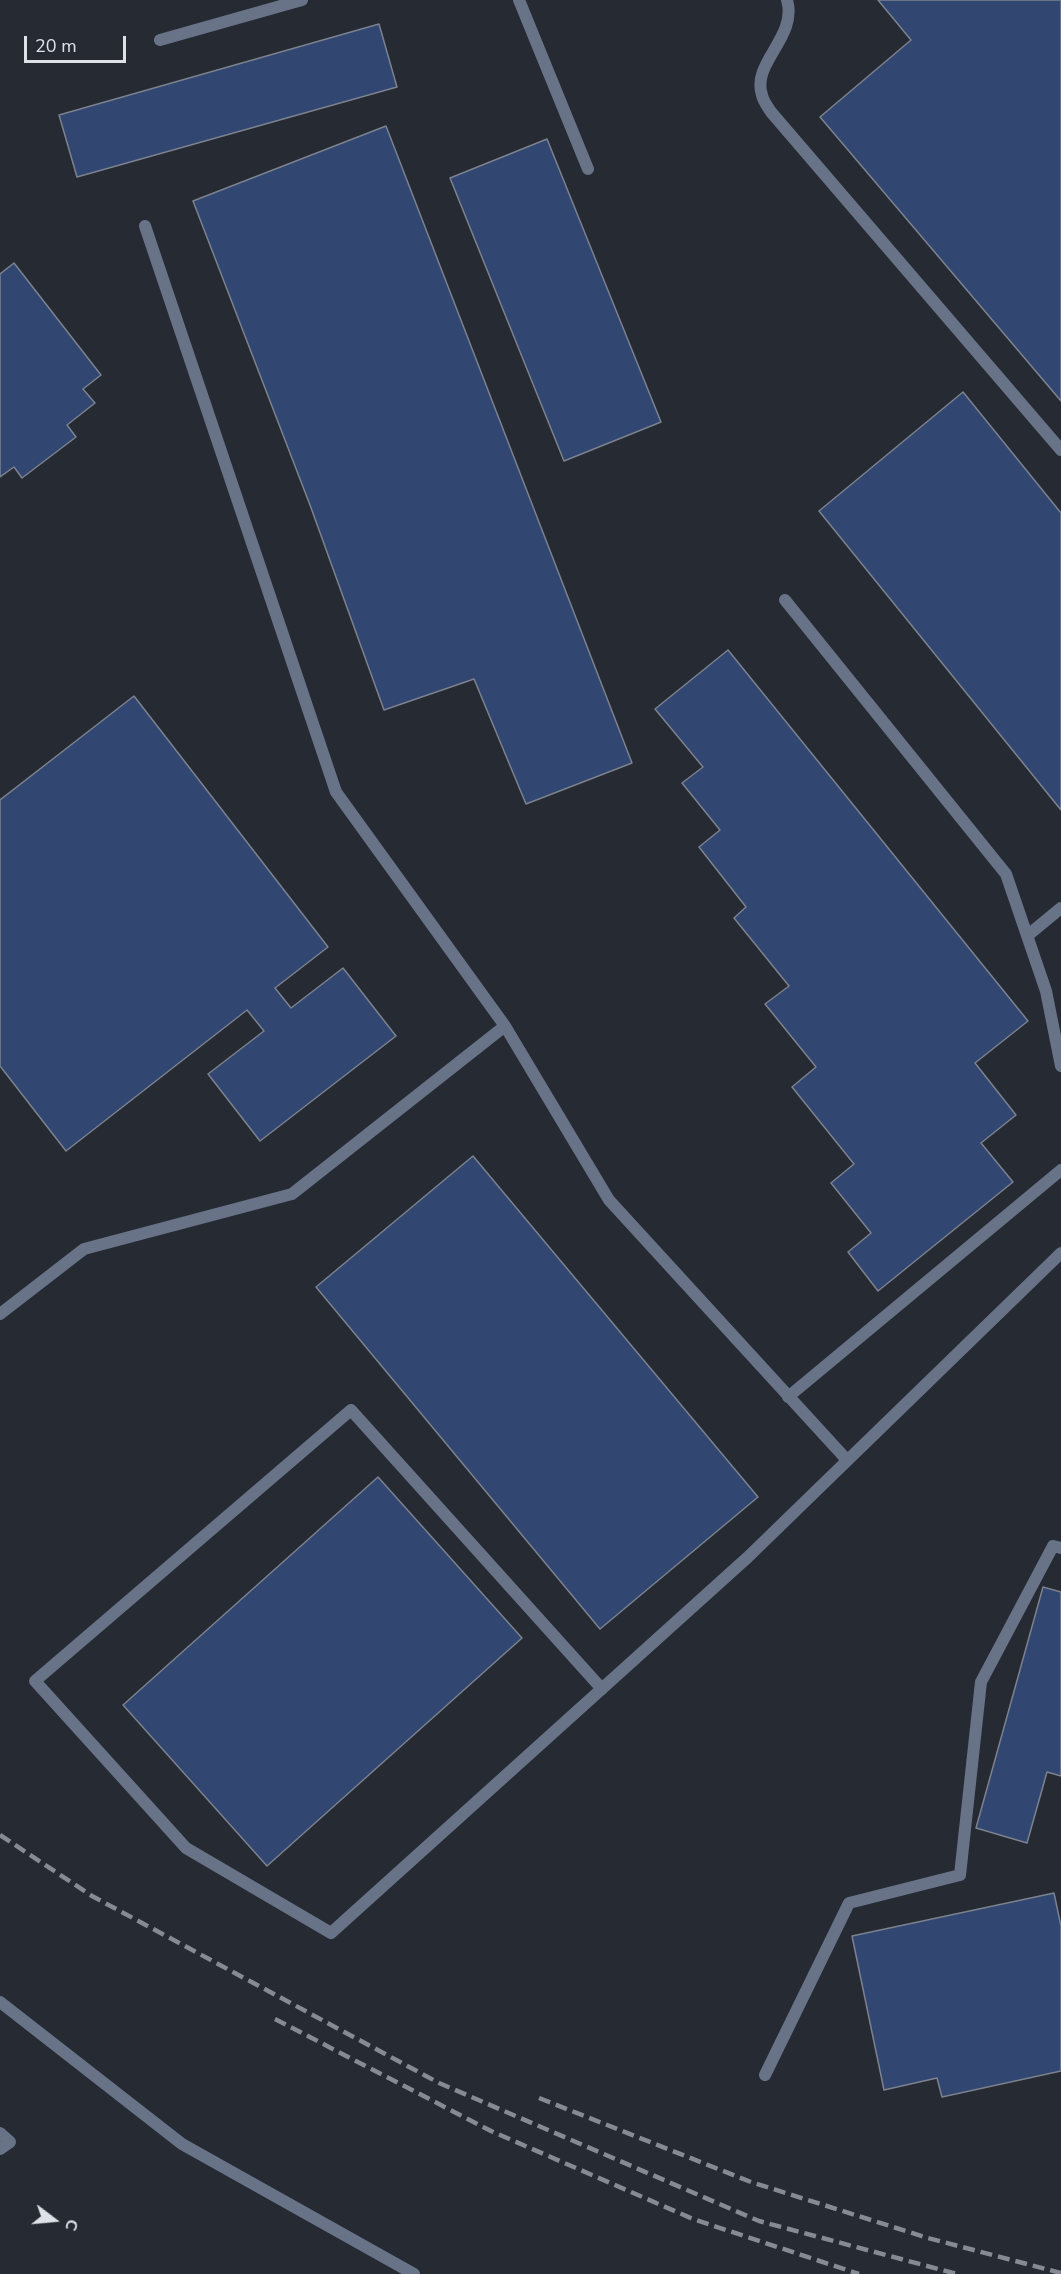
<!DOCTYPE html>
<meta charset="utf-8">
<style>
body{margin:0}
#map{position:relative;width:1061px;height:2274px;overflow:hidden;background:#252a33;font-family:"Nunito Sans",sans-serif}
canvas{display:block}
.north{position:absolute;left:24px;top:2190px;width:60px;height:60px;-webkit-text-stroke:4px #252a33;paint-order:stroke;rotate:106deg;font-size:16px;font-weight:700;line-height:24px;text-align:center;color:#dee1e8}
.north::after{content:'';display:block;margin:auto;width:21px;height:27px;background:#dee1e8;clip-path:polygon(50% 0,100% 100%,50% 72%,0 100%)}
.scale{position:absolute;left:24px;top:36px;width:102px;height:27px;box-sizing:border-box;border:3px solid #dee1e8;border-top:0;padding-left:8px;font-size:18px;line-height:21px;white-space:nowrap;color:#dee1e8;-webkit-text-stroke:4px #252a33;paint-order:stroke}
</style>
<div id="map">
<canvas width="1061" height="2274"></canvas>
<div class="north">С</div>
<div class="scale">20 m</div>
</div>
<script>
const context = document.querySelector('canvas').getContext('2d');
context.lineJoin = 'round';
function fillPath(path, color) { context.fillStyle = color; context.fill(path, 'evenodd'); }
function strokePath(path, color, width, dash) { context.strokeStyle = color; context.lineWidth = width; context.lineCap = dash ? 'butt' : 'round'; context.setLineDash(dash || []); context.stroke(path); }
const building = new Path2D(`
 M878,0H1061V401L820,117L911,40Z
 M379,24L397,87L77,177L59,115Z
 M386,126L632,763L526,804L474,679L384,710L310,505L193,201Z
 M547,139L661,422L564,461L450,178Z
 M14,263L101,375L83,389L95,403L67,425L76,437L22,478L14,467L0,477V274Z
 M963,392L1061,513V810L819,511Z
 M728,650L1028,1021L975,1063L1016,1115L981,1143L1013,1182L878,1291L848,1252L871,1233L831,1183L854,1164L792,1087L816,1067L765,1004L789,986L734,918L746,907L699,847L720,830L682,783L703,767L655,709Z
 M134,696L328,947L275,988L291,1008L343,968L396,1036L260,1141L208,1074L264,1031L247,1010L66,1151L0,1066V800Z
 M473,1156L758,1497L600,1629L316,1287Z
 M378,1477L522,1638L267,1866L123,1705Z
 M1043,1587L1061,1592V1776L1047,1772L1027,1843L976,1828Z
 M1054,1893L1061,1926V2071L942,2097L937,2078L884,2090L852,1936Z`);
const service = new Path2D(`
 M519,0L588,169
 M787,0C798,37 751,63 762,95C763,101 768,107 771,112L1061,450
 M160,40L302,0
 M145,226L336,792L505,1026L609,1200L847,1460
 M785,600L1006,874L1046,991L1061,1066
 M1027,936L1061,908
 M0,1314L84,1249L292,1194L505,1026
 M788,1397L1061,1170
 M602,1689L351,1410L35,1681L186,1848L331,1933L748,1557L1061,1253
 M0,2002L182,2144L414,2274
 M765,2075L849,1903L960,1875L981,1682L1053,1546L1061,1548
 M0,2133L10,2142L0,2149`);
const rail = new Path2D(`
 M0,1835L92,1896L439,2083L759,2221L957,2274
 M275,2019L491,2131L693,2219L859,2274
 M539,2098L751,2182L928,2238L1061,2273`);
fillPath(building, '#314671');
strokePath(building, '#7c828e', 1.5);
strokePath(service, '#697388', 12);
strokePath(rail, '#868a92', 4.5, [12, 6]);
</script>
